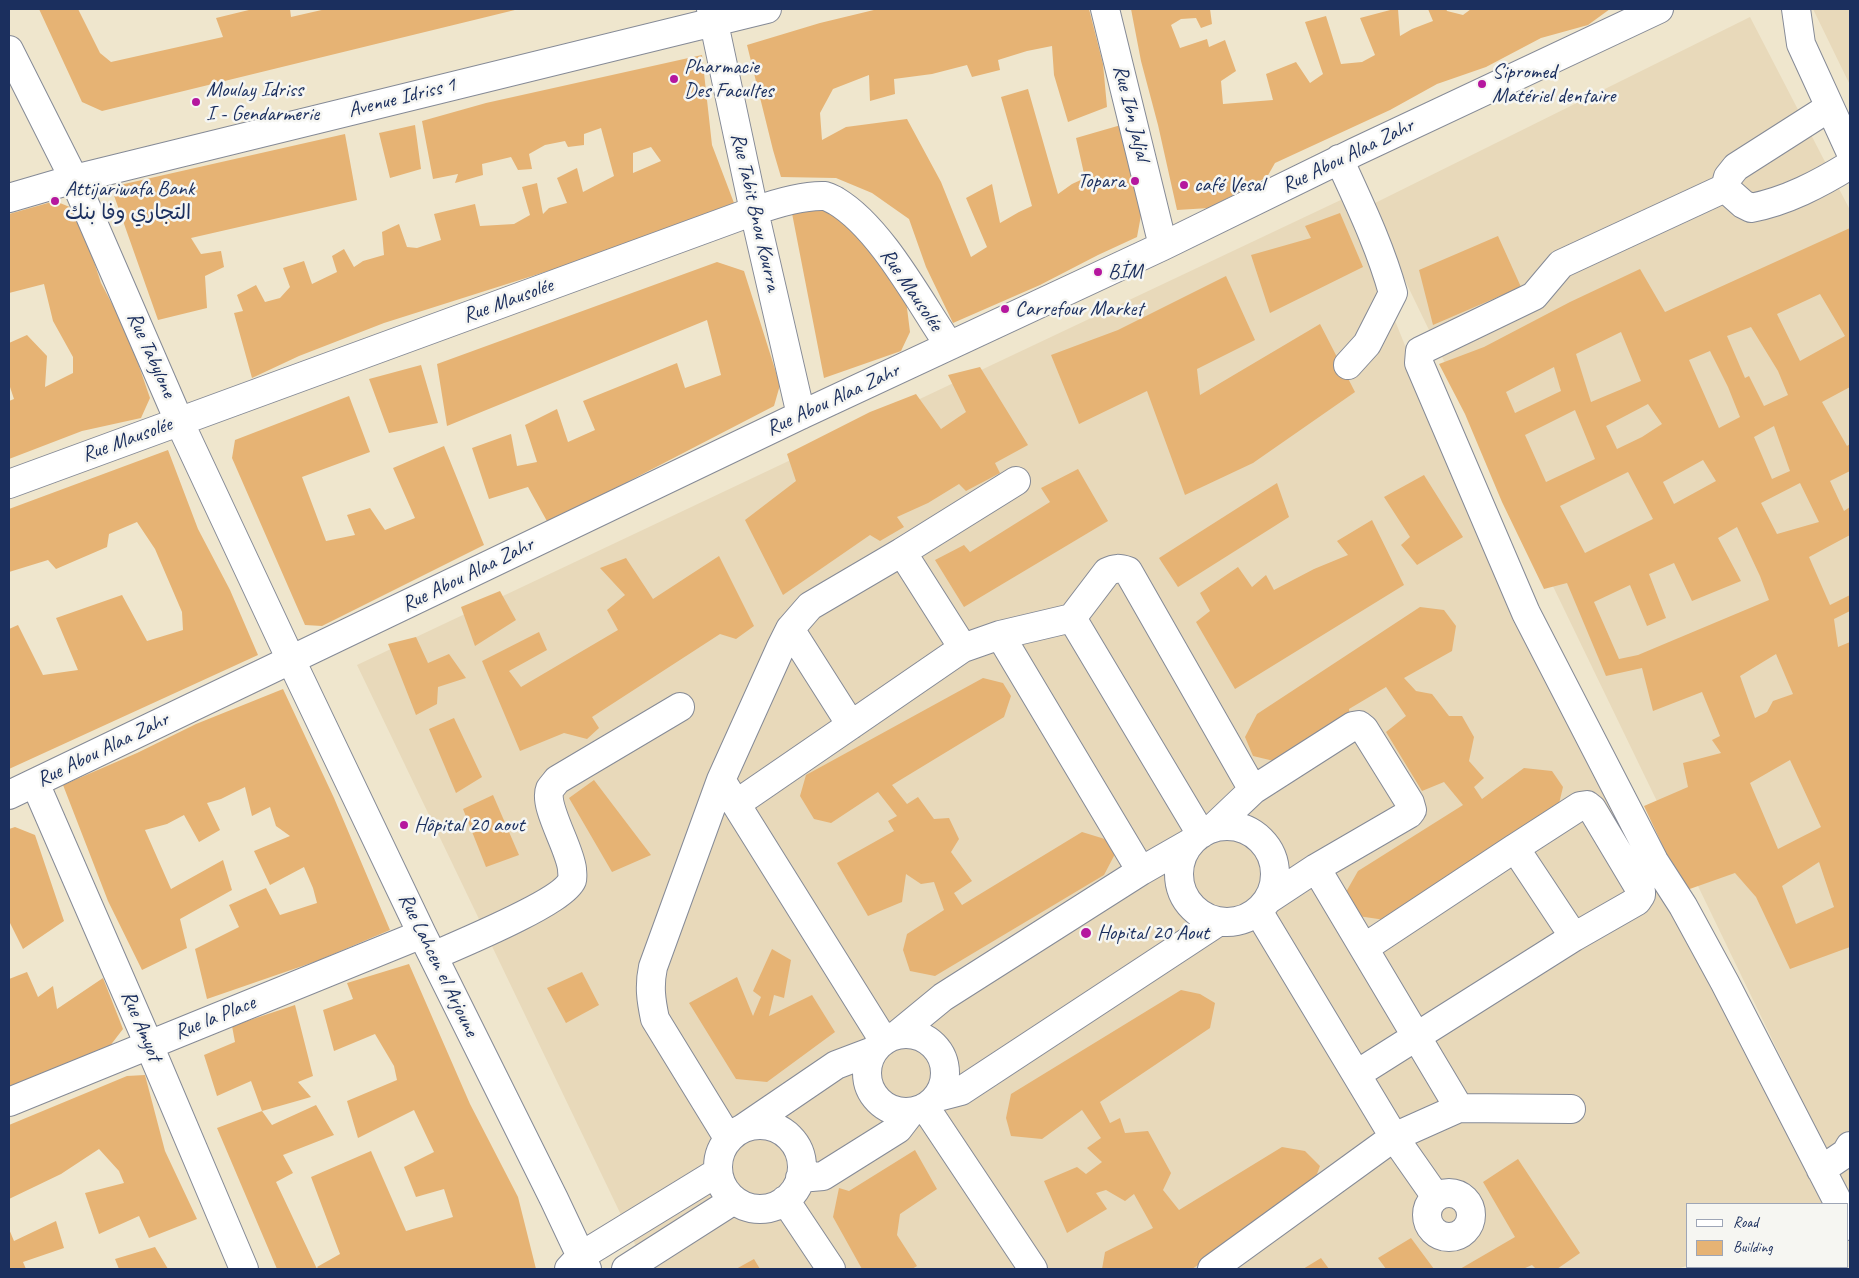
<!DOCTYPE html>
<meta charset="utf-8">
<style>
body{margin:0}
#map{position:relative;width:1859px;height:1278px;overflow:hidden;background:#efe6cd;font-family:Caveat,sans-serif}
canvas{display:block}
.frame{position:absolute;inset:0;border:10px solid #1b2f5e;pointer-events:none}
.legend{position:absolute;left:1686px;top:1203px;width:162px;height:65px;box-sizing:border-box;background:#f6f6f2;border:1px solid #9ea6b7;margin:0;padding:6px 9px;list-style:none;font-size:15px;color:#1b2f5e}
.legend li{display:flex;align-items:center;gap:10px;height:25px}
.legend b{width:25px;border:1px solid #9ea6b7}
</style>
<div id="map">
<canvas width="1859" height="1278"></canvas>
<div class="frame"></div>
<ul class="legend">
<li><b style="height:6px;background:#fff"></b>Road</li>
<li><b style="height:14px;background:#e6b374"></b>Building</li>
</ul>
</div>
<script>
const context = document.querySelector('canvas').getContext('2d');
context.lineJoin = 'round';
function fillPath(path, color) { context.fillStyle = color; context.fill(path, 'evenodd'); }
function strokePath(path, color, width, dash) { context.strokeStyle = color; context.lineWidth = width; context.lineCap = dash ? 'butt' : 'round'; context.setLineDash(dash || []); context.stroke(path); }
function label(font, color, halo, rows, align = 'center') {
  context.font = font + ' Caveat,"Playpen Sans Arabic",sans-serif'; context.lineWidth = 5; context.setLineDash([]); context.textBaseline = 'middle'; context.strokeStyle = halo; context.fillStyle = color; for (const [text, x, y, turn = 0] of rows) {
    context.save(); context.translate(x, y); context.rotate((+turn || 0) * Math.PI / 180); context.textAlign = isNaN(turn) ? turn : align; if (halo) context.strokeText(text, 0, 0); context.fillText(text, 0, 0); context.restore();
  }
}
const built = new Path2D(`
 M1813,9H1850V85Z
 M1750,17L1850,210V1190L1846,1192L1369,206Z
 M1345,198L1516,618L1831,1202L1825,1204H1688V1265L1678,1269H647L357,665Z`);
const building = new Path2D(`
 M39,9H78L100,53L111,62L223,37L216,18L253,9H290L291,17L326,9H519L102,111L82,102Z
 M878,9H1089L1103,64L1107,107L1068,122L1054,75L1052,46L1027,51L998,60L1000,70L972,77L967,65L932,74L894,79L895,94L870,101L869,75L833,89L820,113L822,140L846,127L907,119L941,182L971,257L987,247L966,198L992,184L1000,223L1019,212L1032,206L1001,97L1028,89L1058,194L1072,184L1085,178L1076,138L1121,125L1142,210L1137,237L1098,255L1040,285L953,323L926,267L909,219L872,193L836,178L781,177L773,150L747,45L820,23Z
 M1131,9H1210L1212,24L1201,28L1196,18L1181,19L1171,25L1180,48L1207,39L1209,47L1225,40L1236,71L1221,81L1223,104L1273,100L1266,74L1296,62L1310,83L1323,74L1305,22L1326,16L1341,64L1362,62L1375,55L1360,18L1394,9H1398L1400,36L1412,29L1433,21L1428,9H1446L1447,11L1463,15L1471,9H1610L1588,25L1541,38L1486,67L1437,84L1390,110L1275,163L1267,177L1209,208L1177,210L1158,125L1141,61Z
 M702,55L712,145L734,203L567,265L384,323L299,356L252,378L234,313L243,311L237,295L256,285L265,302L280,298L290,287L283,268L304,261L312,284L337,272L332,256L344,249L354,267L363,261L384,255L382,232L399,224L407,247L417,248L441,240L434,214L475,204L480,226L514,224L530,215L522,187L537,183L543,214L549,208L567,203L557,178L577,168L583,192L614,176L601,128L584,134V145L568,147L565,141L545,145L529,154L532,169L518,170L511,157L482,164L483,175L455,183L458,174L433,179L422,121L486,103ZM651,147L661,161L633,173V153Z
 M415,125L421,169L390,178L379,133Z
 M345,134L357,200L191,238L201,254L221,251L224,267L205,276L207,308L158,320L111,187Z
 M55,201L77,210L101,283L128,334L150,398L141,418L82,431L9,459V401L14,399L9,384V343L27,335L47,356L45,387L73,373V357L53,321L44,284L9,293V214Z
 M790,203L833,208L864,229L867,249L905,292L910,332L901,351L824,378Z
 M1340,213L1363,267L1270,313L1251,255L1311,238L1305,226Z
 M1850,228V387L1822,402L1847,446L1850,444V471L1830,481L1844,511L1850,507V535L1809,557L1830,605L1850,595V611L1834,619L1838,647L1850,642V947L1790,969L1756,897L1735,873L1684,891L1644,806L1688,787L1683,763L1721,753L1712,740L1720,736L1702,692L1653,711L1642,668L1606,676L1567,583L1544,589L1502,502L1465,414L1439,364L1484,347L1570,302L1640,269L1665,312ZM1820,294L1845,336L1800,361L1777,314ZM1751,327L1778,371L1788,395L1764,406L1749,376L1745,378L1727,336ZM1621,332L1641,381L1591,402L1576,354ZM1710,351L1728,387L1740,417L1719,428L1689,360ZM1554,367L1561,391L1515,413L1506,392ZM1648,404L1662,424L1642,437L1617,449L1606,426ZM1575,410L1595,459L1546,482L1525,435ZM1774,426L1790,471L1772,479L1754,437ZM1703,460L1716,481L1674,504L1663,482ZM1628,472L1653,519L1585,553L1560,506ZM1800,483L1819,522L1777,534L1761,503ZM1737,527L1760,576L1769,600L1638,655L1619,659L1594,602L1630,585L1647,626L1666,618L1649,574L1674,563L1692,601L1741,581L1718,538ZM1776,654L1793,694L1773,701L1767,712L1755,718L1740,676ZM1790,760L1821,827L1778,849L1750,783ZM1819,862L1834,907L1796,924L1782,886Z
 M1498,236L1521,287L1433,325L1419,270Z
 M717,262L744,271L780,385L774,406L548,523L528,487L489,499L472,448L511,434L517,466L537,462L525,425L557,409L568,442L595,430L583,401L677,363L685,388L721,375L707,320L447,426L437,364Z
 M1226,276L1255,340L1197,369L1200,395L1320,324L1355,392L1253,463L1185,495L1147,391L1079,424L1051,355L1118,330Z
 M421,365L438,423L389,433L369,379Z
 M980,367L1028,445L995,463L1000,473L966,491L959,484L928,503L897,517L904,527L880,541L870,535L783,595L745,520L796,481L787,454L870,412L916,394L941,429L966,412L948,375Z
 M349,396L370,452L302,477L326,541L355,535L347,515L370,508L385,530L415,518L393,468L444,446L484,545L322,626L305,625L232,458L235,440Z
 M168,450L198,529L230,590L258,655L9,769V629L18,625L43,675L78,670L56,618L122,595L147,641L183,630L182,612L155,549L137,522L109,534L107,547L56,569L48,560L9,572V509Z
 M1078,469L1108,521L964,607L935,560L964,545L970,552L1050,502L1041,488Z
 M1424,475L1463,537L1417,565L1401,545L1410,537L1384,497Z
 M1277,483L1289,517L1178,587L1159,558Z
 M1372,520L1404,585L1235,689L1196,622L1210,611L1200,593L1238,567L1252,587L1266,575L1274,590L1314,569L1348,555L1337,541Z
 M719,556L754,626L736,639L720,634L592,717L599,728L587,739L564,733L520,751L482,661L539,632L547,650L509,671L521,687L618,630L607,610L625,595L600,568L626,558L653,599Z
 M500,591L516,620L475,646L461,607Z
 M1420,607L1444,610L1456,626L1452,651L1404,678L1416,691L1432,694L1449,716H1462L1474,737L1469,761L1484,778L1474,787L1482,799L1524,768L1552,771L1563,787L1557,812L1385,920L1358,916L1346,892L1358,871L1463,805L1444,782L1422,791L1386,732L1406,716L1386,687L1349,709L1350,718L1278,762L1253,756L1245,737L1257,714Z
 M416,637L428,663L449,654L466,678L438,687L437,704L416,715L388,644Z
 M983,678L1003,683L1011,696L1004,717L892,785L907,804L918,797L934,819L949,818L959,839L951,852L972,881L954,893L962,905L1082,832L1108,840L1115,854L1104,875L935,976L910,971L903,950L907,934L944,910L934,882L921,884L906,874L902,902L868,916L837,863L894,831L888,821L897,816L878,792L831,823L814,819L800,796L806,775Z
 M283,689L334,798L390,930L317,961L207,999L195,949L239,927L229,905L266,888L280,915L317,903L313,888L304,867L270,885L254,851L290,836L276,826L270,807L252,816L245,787L221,799L207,803L220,830L199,842L184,815L167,824L145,830L171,889L223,860L232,890L180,919L187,948L142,970L108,901L63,785L137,753L196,724Z
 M454,718L482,777L456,793L429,729Z
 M594,780L651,855L612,872L569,798Z
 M493,795L519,855L486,867L463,809Z
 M15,827L35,835L64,921L23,949L9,921V829Z
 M772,949L791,960L784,998L774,995L769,1016L812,995L835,1032L767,1082L736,1079L689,1003L737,977L753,1016L761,997L753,991Z
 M409,964L470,1104L518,1197L536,1269H319L317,1267L340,1254L311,1177L371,1151L406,1231L453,1217L444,1189L416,1197L404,1167L434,1152L414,1110L358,1138L347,1101L397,1080L394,1066L375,1034L334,1051L323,1010L353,999L347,983Z
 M27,972L38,997L53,986L57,1009L103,978L123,1029L106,1051L9,1087V979Z
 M582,972L599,1005L566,1023L547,988Z
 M1181,990L1200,994L1215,1003L1210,1028L1100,1102L1110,1123L1120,1118L1125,1133L1148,1131L1171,1173L1163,1190L1179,1210L1282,1147L1305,1151L1320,1166L1311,1190L1192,1269H1102L1105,1252L1153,1228L1134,1194L1125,1201L1106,1190L1096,1193L1107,1209L1067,1233L1044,1181L1077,1167L1086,1174L1102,1162L1087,1148L1101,1138L1082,1110L1042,1139L1011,1136L1006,1118L1011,1094Z
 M295,1005L313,1076L298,1082L311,1097L262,1111L251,1081L217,1096L204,1055L235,1042L232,1026Z
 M145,1075L165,1151L197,1219L149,1238L139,1216L99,1234L85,1193L124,1183L119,1171L99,1149L61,1174L9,1199V1125L127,1076Z
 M316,1105L334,1135L283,1155L293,1173L276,1182L317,1269H277L217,1128L262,1111L272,1125Z
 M915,1150L937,1189L900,1214L897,1235L917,1266L912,1269H862L833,1217L839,1188L849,1191Z
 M1518,1159L1580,1253L1557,1269H1536L1532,1265L1523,1269H1460L1515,1237L1483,1182Z
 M56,1221L64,1248L23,1262L26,1269H9V1229L14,1241Z
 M1411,1238L1434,1269H1386L1378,1258Z
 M155,1247L168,1269H119L115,1259Z
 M1321,1258L1329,1269H1303Z
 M754,1259L760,1269H736Z`);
const minor = new Path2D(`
 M711,9L754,211L801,415
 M1105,9L1163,246
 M1796,9L1801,44L1850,151
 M9,50L74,179L179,421L291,660L422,934L554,1199L587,1269
 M1830,107L1736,167L1728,177L1725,188L1561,264L1534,296L1420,351L1419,363L1526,613L1654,861L1683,906L1725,983L1839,1204
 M1339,159C1359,203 1380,246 1393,293L1367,344L1348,365
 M1725,188L1743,204L1751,208C1787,201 1819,184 1850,165
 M9,198L74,179L767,9
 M9,484L754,211C774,204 804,195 825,196C829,197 832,199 836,201C881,228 919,301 949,345
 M902,552L1016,481
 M1072,618L1107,572C1115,568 1119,568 1128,571L1253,790L1213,828
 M790,629L851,725
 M1000,635L1141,871
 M721,780L884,1041
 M35,783L149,1045L244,1269
 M1253,790L1353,726L1359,725L1364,729L1410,803L1412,810L1409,814L1316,868L1269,899
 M9,795L801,415L1163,246L1355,152L1659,9
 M736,804L963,648
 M1179 874a48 48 0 1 1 96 0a48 48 0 1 1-96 0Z
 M1515,848L1580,806L1587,805L1592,809L1641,891V895L1637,901L1574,937
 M1258,911L1394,1137L1459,1108L1316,868
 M433,956C458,945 563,902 572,880C573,877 572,872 572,869C570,848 543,806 550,789C552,786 555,783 557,780L680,707
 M898,1034L943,997L1141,871L1190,843
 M867 1073a39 39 0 1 1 78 0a39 39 0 1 1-78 0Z
 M1357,1074L1574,937L1515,848L1364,948
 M938,1097L961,1091L1218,922
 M9,1102L422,934
 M925,1107L1033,1269
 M1459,1108L1571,1109
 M718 1167a42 42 0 1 1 84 0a42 42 0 1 1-84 0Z
 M742,1129L836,1065L873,1051
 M728,1138L655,1019C651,1000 649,986 653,967L721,780L781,647L790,629L810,606L902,552L963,648L1000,635L1072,618L1201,834
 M1821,1170L1846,1153L1850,1146
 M800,1178L823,1176L898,1129L911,1112
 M1427 1215a22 22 0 1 1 44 0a22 22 0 1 1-44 0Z
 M785,1200L831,1269
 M1848,1222L1850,1226
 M569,1269L581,1256L718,1172
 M626,1269L734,1200
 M1212,1269L1394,1137L1436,1197
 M1757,1269L1763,1267`);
const markers = [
 [674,79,5,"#b5179e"],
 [1482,84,5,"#b5179e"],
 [196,102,5,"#b5179e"],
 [1135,181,5,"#b5179e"],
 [1184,185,5,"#b5179e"],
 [55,201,5,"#b5179e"],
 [1098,272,5,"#b5179e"],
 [1005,309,5,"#b5179e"],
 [404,825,5,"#b5179e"],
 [1086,933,6,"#b5179e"]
];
const poiNames = [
 ["Pharmacie",684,67],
 ["Des Facultes",684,91],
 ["Sipromed",1492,72],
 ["Matériel dentaire",1492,96],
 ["Moulay Idriss",206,90],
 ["I - Gendarmerie",206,114],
 ["Topara",1125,181,"right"],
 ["café Vesal",1194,185],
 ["Attijariwafa Bank",65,189],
 ["التجاري وفا بنك",65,213],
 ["BİM",1108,272],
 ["Carrefour Market",1015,309],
 ["Hôpital 20 aout",414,825],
 ["Hopital 20 Aout",1097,933]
];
const streetNames = [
 ["Avenue Idriss 1",402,98,-14],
 ["Rue Ibn Jaljal",1131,113,76],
 ["Rue Abou Alaa Zahr",1348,156,-26],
 ["Rue Tabit Bnou Kourra",755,212,77],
 ["Rue Mausolée",911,290,56],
 ["Rue Mausolée",508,301,-20],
 ["Rue Tabylone",151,355,66],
 ["Rue Abou Alaa Zahr",833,400,-25],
 ["Rue Mausolée",127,440,-20],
 ["Rue Abou Alaa Zahr",468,575,-26],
 ["Rue Abou Alaa Zahr",103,750,-26],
 ["Rue Lahcen el Arjoune",438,965,64],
 ["Rue la Place",215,1018,-22],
 ["Rue Amyot",141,1026,67]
];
fillPath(built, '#e8d9ba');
fillPath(building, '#e6b374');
strokePath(minor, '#858a96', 30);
strokePath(minor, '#fff', 28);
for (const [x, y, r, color] of markers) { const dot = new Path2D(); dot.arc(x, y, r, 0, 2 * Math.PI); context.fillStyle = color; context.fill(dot); strokePath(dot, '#f6f6f2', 2); }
label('21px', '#1b2f5e', '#f6f6f2', poiNames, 'left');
label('21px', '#1b2f5e', '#f6f6f2', streetNames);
</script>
